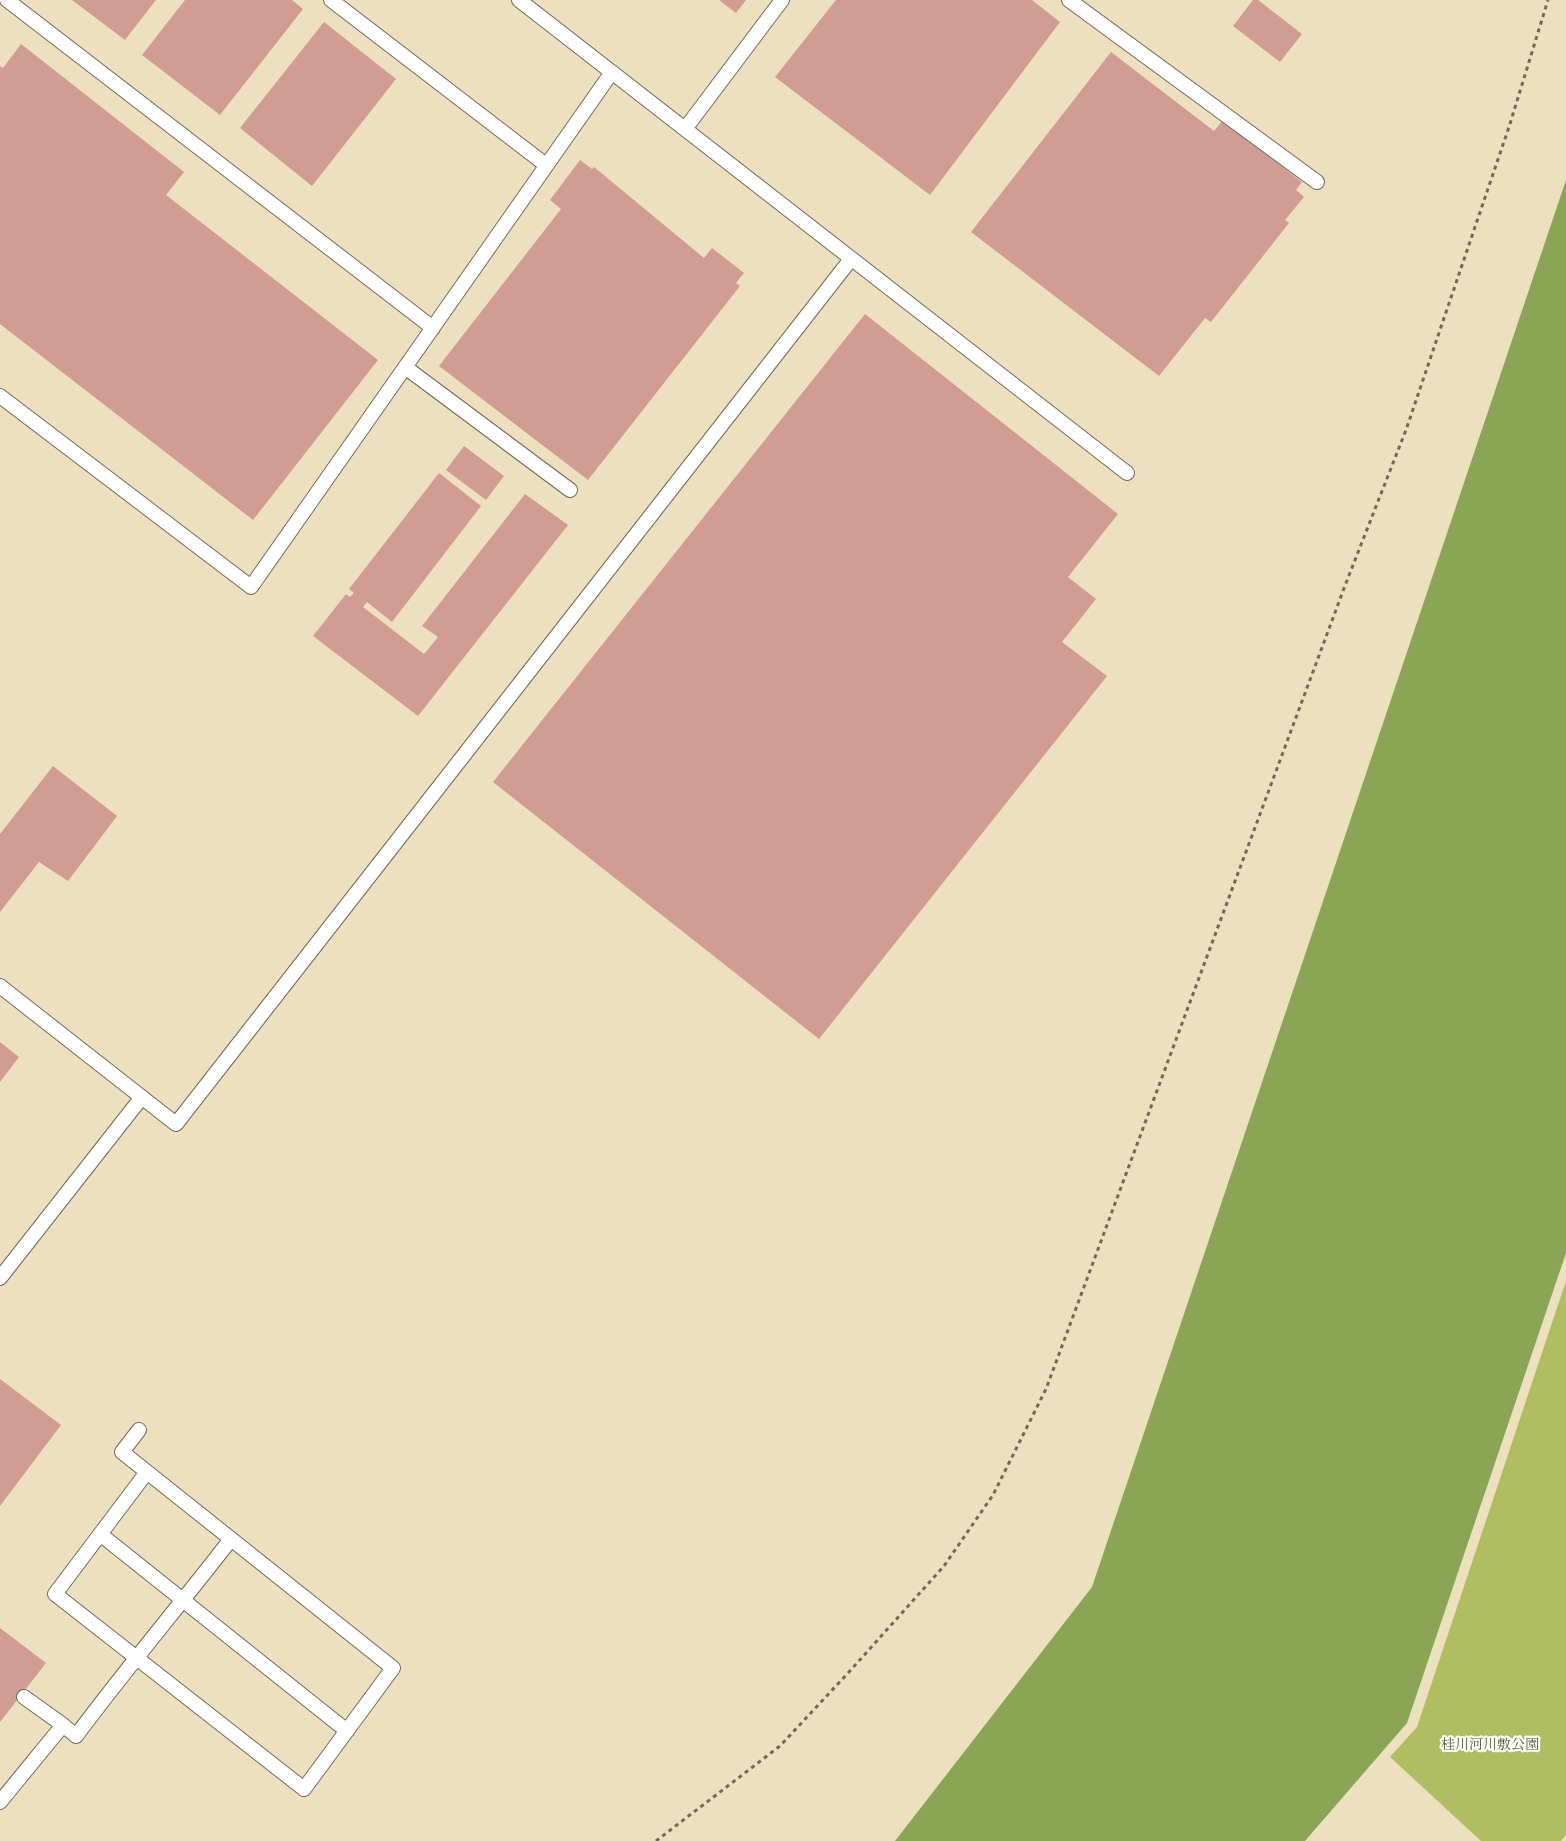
<!DOCTYPE html>
<meta charset="utf-8">
<style>
body{margin:0}
canvas{display:block;background:#ede0be}
</style>
<canvas width="1566" height="1841"></canvas>
<script>
const context = document.querySelector('canvas').getContext('2d');
context.lineJoin = 'round';
function fillPath(path, color) { context.fillStyle = color; context.fill(path, 'evenodd'); }
function strokePath(path, color, width, dash) { context.strokeStyle = color; context.lineWidth = width; context.lineCap = dash ? 'butt' : 'round'; context.setLineDash(dash || []); context.stroke(path); }
function label(font, color, halo, rows, align = 'center') {
  context.font = font + ' Vollkorn,"Noto Serif JP",serif'; context.lineWidth = 4.5; context.setLineDash([]); context.textBaseline = 'middle'; context.strokeStyle = halo; context.fillStyle = color; for (const [text, x, y, turn = 0] of rows) {
    context.save(); context.translate(x, y); context.rotate((+turn || 0) * Math.PI / 180); context.textAlign = isNaN(turn) ? turn : align; if (halo) context.strokeText(text, 0, 0); context.fillText(text, 0, 0); context.restore();
  }
}
const green = new Path2D(`
 M1566,1281V1835L1561,1841H1481L1390,1757L1417,1727Z`);
const forest = new Path2D(`
 M1566,180V1253L1407,1723L1305,1841H895L1092,1587Z`);
const building = new Path2D(`
 M72,0H156L125,40Z
 M185,0H292L303,9L220,115L142,55Z
 M719,0H746L736,13Z
 M836,0H1032L1060,22L930,195L775,77Z
 M1253,0H1258L1302,34L1280,62L1233,26Z
 M324,22L396,79L312,186L240,128Z
 M21,44L184,172L166,195L378,360L253,520L0,324V66L3,68Z
 M1111,52L1214,131L1223,120L1302,182L1296,190L1304,197L1285,220L1289,223L1211,322L1205,318L1159,376L971,232Z
 M580,160L592,169L594,167L704,258L712,248L744,273L736,283L740,286L588,480L439,366L561,209L550,200Z
 M865,314L1118,514L1068,577L1096,599L1062,642L1107,676L819,1039L493,782Z
 M464,446L504,476L486,500L446,470Z
 M439,473L481,506L392,622L367,602L363,607L424,654L438,637L422,626L525,494L568,525L418,716L313,636L346,594L350,597L354,593L349,589Z
 M53,766L117,816L68,881L39,862L0,912V834Z
 M0,1042L19,1057L0,1082Z
 M0,1379L61,1425L0,1506Z
 M0,1628L46,1663L0,1722Z`);
const path = new Path2D(`
 M656,1841L780,1746L849,1672L944,1566L993,1495L1046,1389L1346,583L1406,430L1509,127L1548,0`);
const lane = new Path2D(`
 M7,0L433,328
 M331,0L546,165
 M519,0L1127,473
 M1069,0L1317,182
 M685,129L782,0
 M405,367L570,490
 M0,396L251,587L612,72
 M0,986L176,1124L851,259
 M0,1278L142,1097
 M139,1430L122,1452L147,1472L393,1668L304,1789L55,1594L147,1472
 M100,1534L347,1731
 M63,1725L76,1736C126,1669 180,1605 231,1539
 M0,1802L63,1725L24,1697`);
const parkNames = [
 ["桂川河川敷公園",1490,1746]
];
fillPath(green, '#afbe60');
fillPath(forest, '#8ba556');
fillPath(building, '#d19c93');
strokePath(lane, '#6f6a5e', 16);
strokePath(path, '#6f6a5e', 3, [4, 4]);
strokePath(lane, '#fff', 14);
label('14px', '#595e3e', '#fdfcf7', parkNames);
</script>
